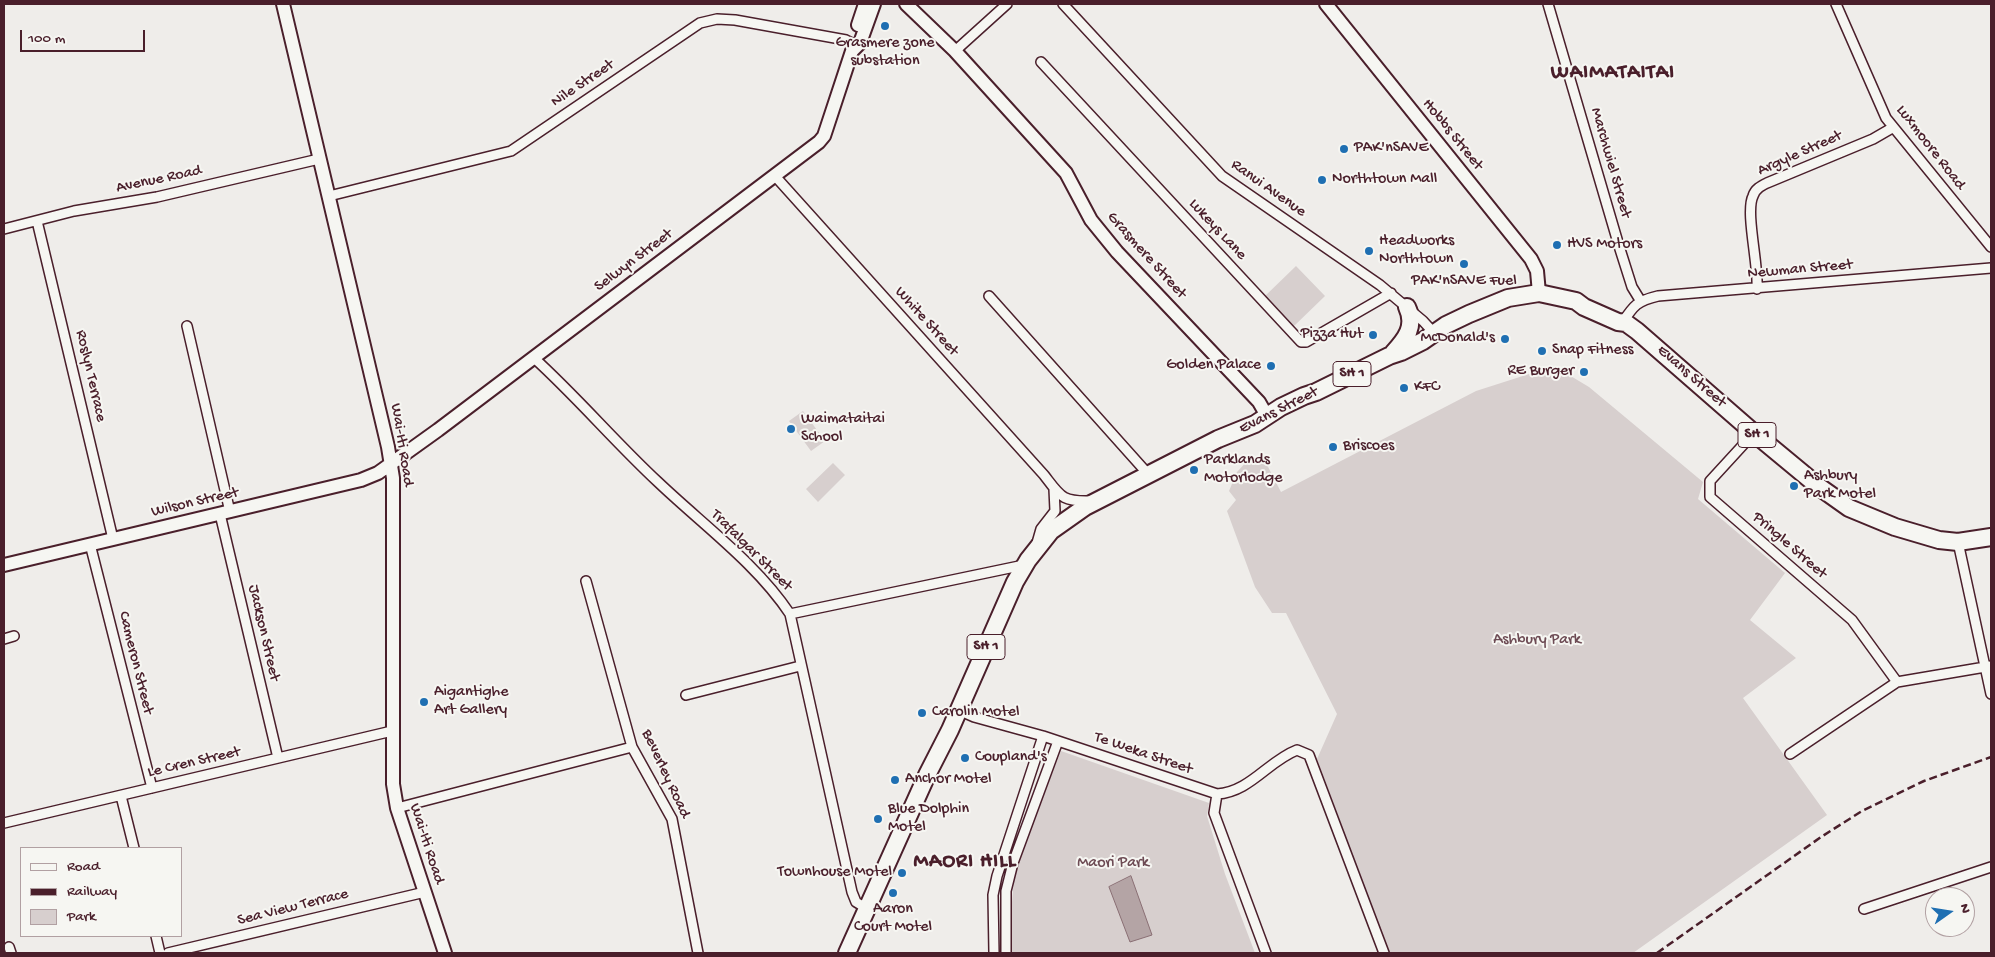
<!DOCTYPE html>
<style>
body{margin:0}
#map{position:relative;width:1995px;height:957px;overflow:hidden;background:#efedea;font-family:"Gochi Hand",sans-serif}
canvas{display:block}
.frame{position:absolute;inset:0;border:5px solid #4a1f2b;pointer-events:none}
.legend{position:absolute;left:20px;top:847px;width:162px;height:90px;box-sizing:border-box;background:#f6f6f2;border:1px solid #b1a0a2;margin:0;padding:6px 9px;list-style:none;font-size:15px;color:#4a1f2b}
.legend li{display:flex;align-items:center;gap:10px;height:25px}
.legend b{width:25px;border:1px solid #b1a0a2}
.north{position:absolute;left:1925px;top:887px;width:50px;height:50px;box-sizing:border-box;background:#f6f6f2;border:1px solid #b1a0a2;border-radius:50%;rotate:77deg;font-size:14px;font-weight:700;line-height:20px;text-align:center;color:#4a1f2b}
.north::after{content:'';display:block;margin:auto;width:18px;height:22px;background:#1f6fb2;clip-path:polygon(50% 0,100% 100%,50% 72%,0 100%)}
.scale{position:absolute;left:20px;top:30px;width:125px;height:22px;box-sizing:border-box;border:2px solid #4a1f2b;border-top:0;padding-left:6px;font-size:15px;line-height:18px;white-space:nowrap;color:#4a1f2b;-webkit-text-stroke:4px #f6f6f2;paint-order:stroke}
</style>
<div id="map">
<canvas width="1995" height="957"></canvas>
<div class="frame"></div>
<ul class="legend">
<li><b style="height:6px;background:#f6f6f2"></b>Road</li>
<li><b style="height:6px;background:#4a1f2b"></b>Railway</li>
<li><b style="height:14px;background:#d7cfce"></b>Park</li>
</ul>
<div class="north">N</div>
<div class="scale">100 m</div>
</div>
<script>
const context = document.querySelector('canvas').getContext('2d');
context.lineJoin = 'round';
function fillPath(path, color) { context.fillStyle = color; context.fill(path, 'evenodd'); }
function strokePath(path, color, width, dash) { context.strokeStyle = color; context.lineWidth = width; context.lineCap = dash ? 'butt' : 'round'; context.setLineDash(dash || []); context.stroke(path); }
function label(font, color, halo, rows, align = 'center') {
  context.font = font + ' "Gochi Hand",sans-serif'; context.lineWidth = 4; context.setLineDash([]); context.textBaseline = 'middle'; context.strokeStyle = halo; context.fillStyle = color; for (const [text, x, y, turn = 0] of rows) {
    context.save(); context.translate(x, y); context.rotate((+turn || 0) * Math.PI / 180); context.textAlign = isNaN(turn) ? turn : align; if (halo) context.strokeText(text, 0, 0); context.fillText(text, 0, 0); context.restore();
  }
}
const green = new Path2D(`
 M1296,266L1325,296L1292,328L1263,298Z
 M1554,366L1589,387L1703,482L1698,499L1785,573L1750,620L1796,658L1743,698L1827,815L1633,953H1389L1317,759L1337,714L1286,613H1272L1255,587L1227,511L1236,500L1229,491L1237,472L1248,460L1266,463L1281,492L1476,391Z
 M803,411L825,441L811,451L789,421Z
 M833,463L845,475L818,502L806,489Z
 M1061,751L1209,803L1207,816L1225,874L1255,953H1010L1011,914L1014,878L1021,853Z`);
const water = new Path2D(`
 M1131,876L1152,935L1130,942L1109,887Z`);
const street = new Path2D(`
 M1063,4L1222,176L1380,285L1423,321L1434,333
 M1548,4L1619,246L1632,287L1640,300
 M1836,4L1886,118L1991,247
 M955,51L1007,4
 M1041,62L1301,342H1306L1391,293
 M775,176L1044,475C1061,497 1062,502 1091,501
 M329,196L511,151L700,23L717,19L735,20L846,40L852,43
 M37,221L113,539
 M4,229L74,211L157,197L319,159
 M1757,289C1759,266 1745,212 1753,196C1755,189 1761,186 1767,183L1873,139L1892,128
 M989,296L1148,474
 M1622,323C1634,305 1637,301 1658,296L1991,268
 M187,326L230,512
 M534,358C577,397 615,442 658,482C702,524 757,564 790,614L852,892L856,902L866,908
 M1754,433L1710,481V497L1852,620L1897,682
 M220,514L278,758
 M1958,542L1991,694
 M1037,543L1041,529L1055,511L1054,489
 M90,544L152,788
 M586,581L632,747L672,819L698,953
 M790,614L1024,565
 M4,639L14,636
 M686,695L800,666
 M958,710L974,717L1043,736L1217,794C1250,792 1268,761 1297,750L1309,755L1384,953
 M1790,754L1897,682L1991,666
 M1217,794L1214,813L1266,953
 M121,796L134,848
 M397,808L632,747
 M4,823L392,731
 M1864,909L1991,867
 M156,936L160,953
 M9,947L11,953
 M168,953L425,892
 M994,953L993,895L997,876L1043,736
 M1006,953V891L1013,863L1058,741`);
const secondary = new Path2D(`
 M283,4L388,447L393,478V784L397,808L445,953
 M906,4L955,51L1066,173L1091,220L1117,252L1259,402L1267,416
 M1326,4L1531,259L1537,271L1539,293
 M858,25L865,4
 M4,565L361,480L378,473L438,430L819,142L824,136L827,127L852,51L860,43L874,4`);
const highway = new Path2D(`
 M1393,353C1406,339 1416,326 1407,307
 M847,953L927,775L950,730L1015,582L1028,560L1051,531L1085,507L1218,439L1255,424L1281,407L1304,396L1316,392L1389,356L1401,352L1423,341L1446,325L1469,314L1508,298L1539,293L1576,301L1584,307L1618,322L1626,323L1637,331L1754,433L1818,486L1849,508L1895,527L1939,540L1958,542L1991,537`);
const rail = new Path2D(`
 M1657,953L1821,837L1862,811L1924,781L1991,757`);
const markers = [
 [885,26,5,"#1f6fb2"],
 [1344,149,5,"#1f6fb2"],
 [1322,180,5,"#1f6fb2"],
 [1557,245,5,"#1f6fb2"],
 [1369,251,5,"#1f6fb2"],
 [1464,264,5,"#1f6fb2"],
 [1373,335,5,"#1f6fb2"],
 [1505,339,5,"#1f6fb2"],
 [1542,351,5,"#1f6fb2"],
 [1271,366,5,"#1f6fb2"],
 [1584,372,5,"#1f6fb2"],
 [1404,388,5,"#1f6fb2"],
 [791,429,5,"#1f6fb2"],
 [1333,447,5,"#1f6fb2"],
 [1194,470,5,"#1f6fb2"],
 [1794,486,5,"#1f6fb2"],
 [424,702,5,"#1f6fb2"],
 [922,713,5,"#1f6fb2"],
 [965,758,5,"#1f6fb2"],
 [895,780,5,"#1f6fb2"],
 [878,819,5,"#1f6fb2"],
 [902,873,5,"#1f6fb2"],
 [893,893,5,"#1f6fb2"]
];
const shields = [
 [1352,374,38],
 [1757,435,38],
 [986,647,38]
];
const shieldNames = [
 ["SH 1",1352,374],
 ["SH 1",1757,435],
 ["SH 1",986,647]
];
const poiNames = [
 ["Grasmere zone",885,44,"center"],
 ["substation",885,62,"center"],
 ["PAK'nSAVE",1354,149],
 ["Northtown Mall",1332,180],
 ["Headworks",1379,242],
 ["Northtown",1379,260],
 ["HVS Motors",1567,245],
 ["PAK'nSAVE Fuel",1464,282,"center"],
 ["Pizza Hut",1363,335,"right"],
 ["McDonald's",1495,339,"right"],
 ["Snap Fitness",1552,351],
 ["Golden Palace",1261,366,"right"],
 ["RE Burger",1574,372,"right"],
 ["KFC",1414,388],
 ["Waimataitai",801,420],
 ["School",801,438],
 ["Briscoes",1343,447],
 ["Parklands",1204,461],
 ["Motorlodge",1204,479],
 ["Ashbury",1804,477],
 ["Park Motel",1804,495],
 ["Aigantighe",434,693],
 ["Art Gallery",434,711],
 ["Carolin Motel",932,713],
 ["Coupland's",975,758],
 ["Anchor Motel",905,780],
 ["Blue Dolphin",888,810],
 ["Motel",888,828],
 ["Townhouse Motel",892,873,"right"],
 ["Aaron",893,910,"center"],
 ["Court Motel",893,928,"center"]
];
const streetNames = [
 ["Nile Street",583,84,-34],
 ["Hobbs Street",1452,135,51],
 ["Luxmoore Road",1930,148,52],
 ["Argyle Street",1800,154,-24],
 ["Marchwiel Street",1610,163,74],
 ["Avenue Road",159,180,-12],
 ["Ranui Avenue",1268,189,35],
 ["Lukeys Lane",1217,230,47],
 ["Grasmere Street",1146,256,48],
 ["Selwyn Street",634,261,-37],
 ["Newman Street",1800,270,-5],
 ["White Street",926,322,48],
 ["Roslyn Terrace",90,376,77],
 ["Evans Street",1691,377,41],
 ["Evans Street",1279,411,-27],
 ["Wai-Iti Road",401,445,81],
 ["Wilson Street",195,503,-13],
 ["Pringle Street",1789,546,41],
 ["Trafalgar Street",751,551,45],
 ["Jackson Street",263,633,77],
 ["Cameron Street",135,663,76],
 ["Te Weka Street",1143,754,19],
 ["Le Cren Street",194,763,-13],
 ["Beverley Road",665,774,65],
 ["Wai-Iti Road",426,844,72],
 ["Sea View Terrace",293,908,-14]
];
const parkNames = [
 ["Ashbury Park",1537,641],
 ["Maori Park",1113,864]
];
const districtNames = [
 ["WAIMATAITAI",1613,74],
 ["MAORI HILL",965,863]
];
fillPath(green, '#d7cfce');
fillPath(water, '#b4a4a5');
strokePath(water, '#8a6f74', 1);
strokePath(street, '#4a1f2b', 12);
strokePath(secondary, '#4a1f2b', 16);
strokePath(highway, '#4a1f2b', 20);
strokePath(street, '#f6f6f2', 9);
strokePath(secondary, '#f6f6f2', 12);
strokePath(highway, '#f6f6f2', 16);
strokePath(rail, '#4a1f2b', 2.5, [8, 4]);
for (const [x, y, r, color] of markers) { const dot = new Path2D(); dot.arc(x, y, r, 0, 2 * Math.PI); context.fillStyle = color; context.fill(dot); strokePath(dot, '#f6f6f2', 2); }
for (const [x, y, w] of shields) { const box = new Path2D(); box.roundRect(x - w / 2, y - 12.5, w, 25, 4); context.fillStyle = '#f6f6f2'; context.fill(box); strokePath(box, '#4a1f2b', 1); }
label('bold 15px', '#4a1f2b', null, shieldNames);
label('16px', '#4a1f2b', '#f6f6f2', poiNames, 'left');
label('16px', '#4a1f2b', '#f6f6f2', streetNames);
label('16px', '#6d4b54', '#f6f6f2', parkNames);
context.letterSpacing = '1px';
label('bold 21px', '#4a1f2b', '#f6f6f2', districtNames);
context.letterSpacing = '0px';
</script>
